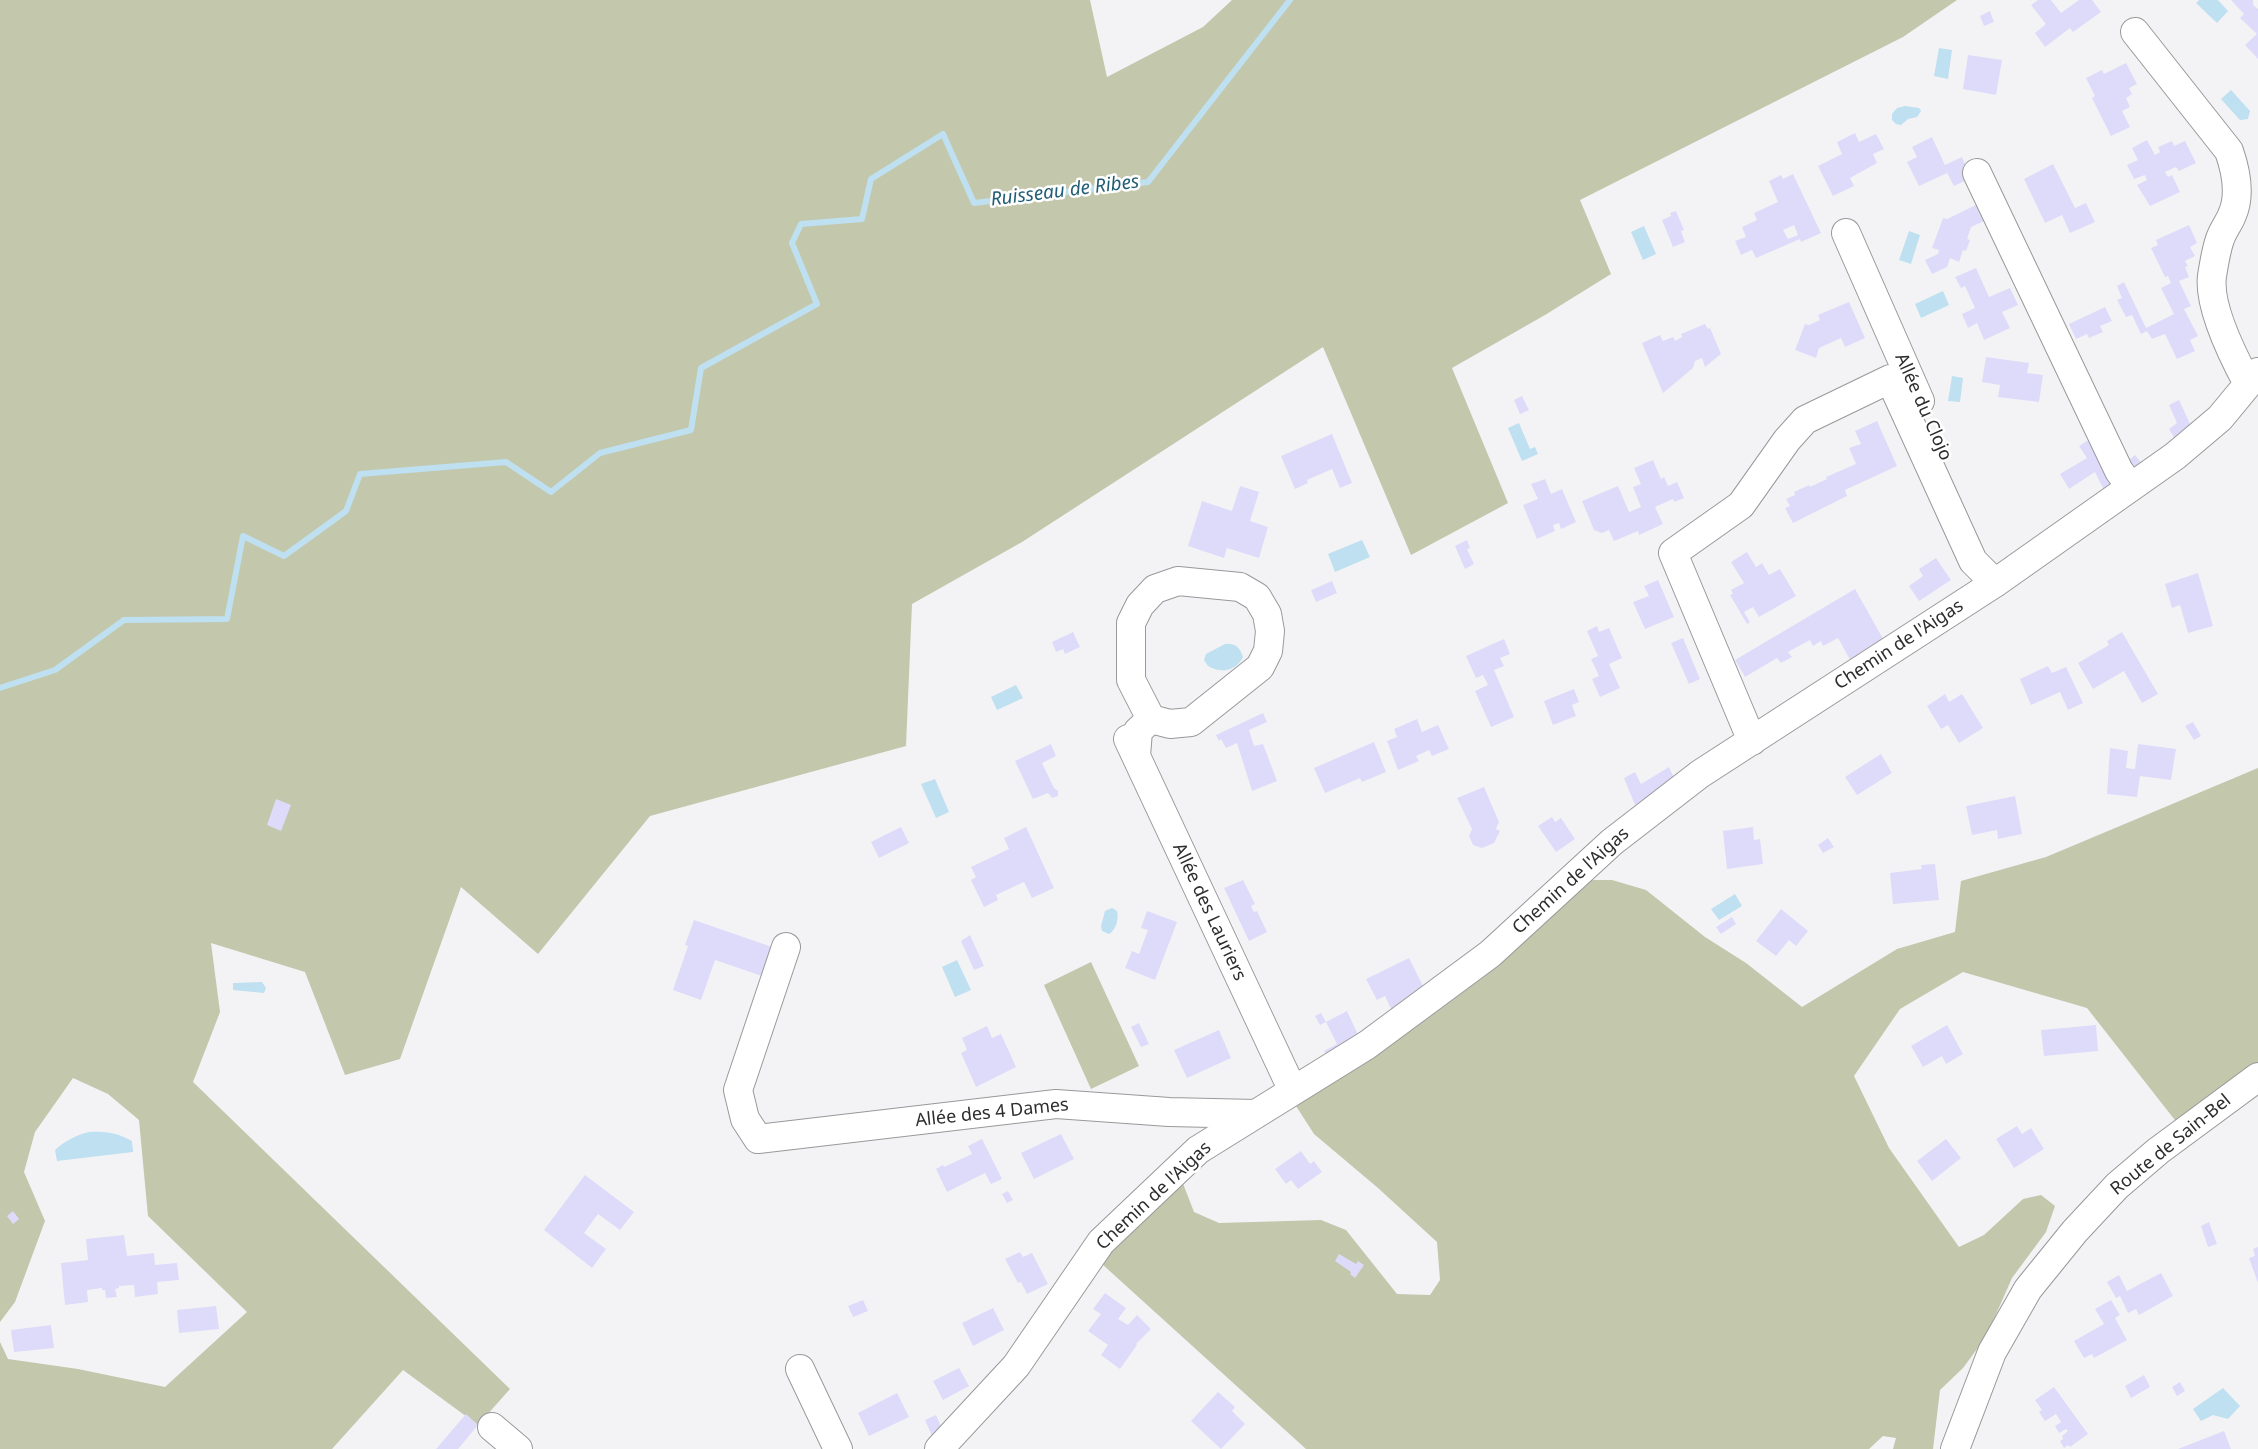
<!DOCTYPE html>
<meta charset="utf-8">
<style>
body{margin:0}
canvas{display:block;background:#f3f3f5}
</style>
<canvas width="2258" height="1449"></canvas>
<script>
const context = document.querySelector('canvas').getContext('2d');
context.lineJoin = 'round';
function fillPath(path, color) { context.fillStyle = color; context.fill(path, 'evenodd'); }
function strokePath(path, color, width, dash) { context.strokeStyle = color; context.lineWidth = width; context.lineCap = dash ? 'butt' : 'round'; context.setLineDash(dash || []); context.stroke(path); }
function label(font, color, halo, rows, align = 'center') {
  context.font = font + ' "Noto Sans",sans-serif'; context.lineWidth = 5; context.setLineDash([]); context.textBaseline = 'middle'; context.strokeStyle = halo; context.fillStyle = color; for (const [text, x, y, turn = 0] of rows) {
    context.save(); context.translate(x, y); context.rotate((+turn || 0) * Math.PI / 180); context.textAlign = isNaN(turn) ? turn : align; if (halo) context.strokeText(text, 0, 0); context.fillText(text, 0, 0); context.restore();
  }
}
const green = new Path2D(`
 M0,0H1090L1107,77L1203,27L1232,0H1957L1903,37L1580,200L1611,274L1545,315L1452,368L1508,503L1411,555L1323,347L1022,542L912,604L906,746L650,816L538,954L461,887L400,1059L345,1075L305,972L211,943L220,1012L193,1082L510,1389L478,1425L403,1370L332,1449H0V1342L8,1359L78,1369L165,1387L247,1312L148,1216L139,1120L108,1094L73,1078L35,1132L24,1172L45,1221L15,1302L0,1322Z
 M2258,768V1062L2178,1124L2087,1008L1963,972L1900,1009L1854,1076L1889,1148L1959,1247L1984,1235L2023,1199L2041,1195L2055,1206L2046,1232L2012,1278L1986,1337L1963,1368L1940,1390L1933,1449H1893L1896,1438L1883,1436L1869,1449H1306L1102,1264L1122,1237L1182,1181L1194,1212L1219,1223L1321,1220L1346,1230L1397,1294L1430,1295L1440,1280L1437,1242L1378,1188L1314,1134L1296,1106L1420,1024L1489,973L1588,880H1612L1646,890L1705,937L1746,963L1802,1007L1897,949L1955,932L1961,881L2046,857Z
 M1091,962L1139,1066L1091,1089L1044,985Z`);
const water = new Path2D(`
 M2199,0H2218L2228,11L2217,23L2196,3Z
 M1939,48L1952,50L1948,79L1934,76Z
 M2231,90L2250,111L2248,119L2240,120L2221,99Z
 M1905,106L1919,108L1921,111L1917,117L1908,119L1901,125L1896,124L1892,120V114L1897,108Z
 M1644,226L1656,254L1643,260L1631,232Z
 M1909,231L1920,235L1911,264L1899,260Z
 M1943,291L1949,305L1921,318L1915,304Z
 M1952,376L1963,378L1960,402L1948,401Z
 M1519,423L1530,449L1535,447L1538,454L1522,461L1508,428Z
 M1362,540L1370,557L1335,572L1328,554Z
 M1225,644C1236,643 1240,648 1243,657C1236,671 1221,674 1208,666L1204,660L1206,654Z
 M1016,685L1023,698L997,710L991,697Z
 M935,779L949,812L936,818L921,784Z
 M1735,894L1742,906L1719,920L1711,909Z
 M1112,908L1117,911C1119,919 1116,930 1109,934L1102,931L1101,926L1105,911Z
 M957,960L971,990L955,997L942,967Z
 M262,982L266,988L264,993L233,990V983Z
 M89,1132C105,1131 118,1133 132,1141L133,1152L57,1161L55,1150C65,1141 76,1135 89,1132Z
 M2223,1388L2240,1406L2228,1419L2213,1415L2201,1421L2193,1409Z`);
const stream = new Path2D(`
 M0,688L55,670L124,620L227,619L243,536L284,556L346,511L360,474L506,462L551,492L600,453L691,430L701,368L817,304L792,243L801,224L862,219L871,179L943,134L974,203L1148,182L1290,0`);
const building = new Path2D(`
 M2038,0H2051L2061,13L2079,0H2092L2101,12L2073,32L2070,28L2045,47L2035,33L2046,24L2031,5Z
 M2231,0H2253V5L2258,9V59L2245,45L2257,34L2240,18L2244,14Z
 M1990,11L1994,22L1984,26L1980,16Z
 M1968,55L2002,60L1996,95L1963,89Z
 M2126,63L2137,84L2129,88L2132,94L2126,98L2130,107L2122,111L2130,127L2111,136L2092,98L2095,96L2086,78L2102,70L2104,74Z
 M1855,133L1859,142L1876,134L1884,149L1873,154L1877,163L1850,178L1854,186L1833,196L1818,166L1842,154L1837,142Z
 M1932,137L1945,165L1962,157L1971,178L1954,186L1947,173L1919,186L1907,162L1917,157L1912,147Z
 M2147,140L2155,155L2160,152L2158,147L2172,141L2174,146L2185,141L2196,163L2179,171L2176,167L2165,172L2168,177L2172,175L2180,192L2150,206L2137,185L2147,180L2145,175L2134,179L2127,165L2138,160L2132,148Z
 M2053,164L2075,208L2086,203L2095,222L2070,233L2062,215L2045,223L2024,179Z
 M1793,174L1821,233L1801,242L1800,239L1756,258L1752,250L1741,255L1735,241L1746,237L1742,227L1757,220L1754,213L1778,202L1769,181L1781,175L1783,179ZM1794,225L1798,235L1788,239L1783,230Z
 M1982,202L1991,218L1971,227L1967,239L1970,240L1966,251L1963,250L1959,262L1950,258L1947,267L1932,274L1925,260L1938,254L1939,250L1932,248L1943,218L1947,219Z
 M1676,211L1684,230L1681,231L1685,242L1673,247L1662,220L1671,216L1670,213Z
 M2189,225L2197,243L2190,247L2195,256L2185,261L2188,266L2185,267L2189,277L2179,281L2191,306L2184,309L2198,336L2190,340L2195,351L2177,359L2165,334L2152,339L2147,331L2141,334L2132,315L2126,317L2117,300L2122,298L2117,286L2124,282L2146,328L2174,314L2161,288L2171,283L2168,276L2165,277L2151,248L2158,245L2156,240Z
 M1976,268L1989,297L2010,288L2018,305L2002,312L2010,328L1984,340L1977,323L1968,328L1962,314L1975,308L1965,286L1961,288L1955,277Z
 M1849,302L1865,338L1845,347L1841,338L1819,348L1816,358L1795,350L1805,324L1809,325L1820,320L1818,315Z
 M2105,307L2112,321L2100,326L2103,332L2089,338L2087,334L2076,339L2069,324Z
 M1705,324L1708,329L1710,328L1721,354L1705,367L1702,358L1695,361L1693,368L1663,393L1642,343L1660,335L1663,341L1673,337L1675,341L1682,337L1681,334Z
 M1986,357L2029,363L2027,373L2043,375L2039,402L1998,397L2000,385L1982,382Z
 M1522,396L1529,410L1520,414L1514,400Z
 M2179,400L2192,428L2176,441L2169,429L2177,423L2169,405Z
 M1877,421L1897,466L1845,490L1847,496L1793,523L1785,508L1790,506L1786,499L1795,495L1794,492L1809,485L1810,487L1827,479L1826,477L1856,464L1849,448L1861,444L1855,431Z
 M1332,434L1352,483L1340,488L1332,469L1307,480L1308,483L1295,489L1281,456Z
 M2095,436L2118,485L2106,494L2095,472L2069,489L2060,474L2087,458L2079,446Z
 M2135,455L2144,466L2131,475L2123,465Z
 M1653,460L1661,479L1664,477L1668,486L1677,482L1684,498L1674,502L1673,499L1655,507L1663,524L1639,535L1638,531L1614,541L1609,530L1602,533L1594,530L1582,501L1618,486L1629,512L1641,507L1633,487L1641,484L1634,468Z
 M1545,479L1551,494L1562,489L1576,522L1561,529L1559,523L1553,525L1555,531L1537,539L1523,505L1538,499L1531,484Z
 M1240,486L1259,492L1250,521L1268,527L1259,558L1227,548L1224,558L1188,546L1202,501L1232,511Z
 M1467,540L1470,548L1467,549L1474,564L1465,569L1455,546Z
 M1747,552L1756,567L1762,563L1769,575L1780,569L1796,596L1759,617L1753,607L1744,612L1750,622L1747,624L1730,595L1733,594L1731,590L1744,583L1731,562Z
 M1936,558L1951,580L1919,601L1909,586L1923,576L1919,569Z
 M2198,573L2213,626L2188,633L2180,605L2172,608L2165,584Z
 M1658,580L1674,617L1645,629L1633,602L1649,596L1644,586Z
 M1332,581L1337,593L1316,602L1311,590Z
 M1855,589L1886,644L1853,665L1838,638L1823,646L1821,641L1813,646L1810,640L1788,652L1792,657L1781,663L1777,658L1745,677L1735,660Z
 M1597,626L1599,632L1609,628L1622,658L1609,664L1620,688L1600,697L1592,679L1599,676L1591,659L1598,656L1587,631Z
 M1073,632L1080,647L1065,654L1063,649L1056,652L1052,642Z
 M2122,632L2158,694L2142,703L2124,671L2093,689L2078,663L2109,645L2107,641Z
 M1683,638L1700,679L1689,684L1671,643Z
 M1504,639L1510,654L1500,658L1504,666L1494,670L1514,717L1491,727L1475,691L1488,685L1483,675L1476,678L1466,656Z
 M2048,666L2052,673L2066,667L2083,703L2068,710L2060,692L2031,705L2020,679Z
 M1574,689L1579,702L1572,705L1576,716L1553,725L1544,701Z
 M1945,694L1949,702L1962,694L1983,728L1959,743L1948,725L1941,729L1927,706Z
 M1263,713L1267,722L1249,730L1254,746L1263,744L1277,781L1252,791L1237,743L1226,748L1221,739L1219,741L1216,735Z
 M1417,719L1422,732L1438,725L1449,749L1432,756L1429,750L1416,756L1419,761L1398,770L1387,741L1397,737L1394,729Z
 M2193,722L2201,736L2194,740L2185,726Z
 M1374,742L1386,772L1362,782L1360,778L1325,793L1314,768Z
 M1051,744L1056,756L1042,763L1054,788L1058,791V796L1052,798L1048,793L1033,799L1015,761Z
 M2138,744L2176,749L2171,780L2140,776L2137,797L2107,794L2110,748L2128,751L2126,768L2135,769Z
 M1881,754L1892,773L1857,795L1845,777Z
 M1669,767L1675,780L1635,805L1624,778L1635,772L1641,784Z
 M1484,787L1499,822L1496,829L1500,831L1494,843L1482,848L1473,845L1469,836L1472,829L1457,798Z
 M2015,796L2022,834L1998,839L1997,830L1972,835L1966,806Z
 M276,799L291,805L281,831L267,825Z
 M1552,817L1555,822L1561,818L1575,839L1556,852L1538,826Z
 M901,827L909,843L879,858L871,842Z
 M1026,827L1054,888L1032,898L1024,882L996,895L998,900L984,907L971,880L976,877L971,867L1009,849L1004,838Z
 M1753,827L1754,840L1760,839L1763,864L1727,869L1723,831Z
 M1828,838L1834,847L1823,853L1818,845Z
 M1935,864L1939,900L1893,904L1890,873L1922,869L1921,865Z
 M1243,880L1255,904L1251,906L1254,912L1257,911L1267,932L1249,941L1224,888Z
 M1781,909L1808,931L1796,946L1789,940L1776,956L1756,941Z
 M1147,911L1177,922L1155,980L1125,968L1132,951L1139,954L1148,930L1141,928Z
 M1732,917L1736,924L1721,934L1716,927Z
 M694,920L772,947L762,976L715,960L701,1000L673,990L688,946L685,945Z
 M970,935L984,966L974,970L961,941Z
 M1409,958L1426,992L1394,1015L1385,996L1377,1000L1366,979Z
 M1347,1011L1360,1039L1329,1060L1324,1051L1337,1044L1326,1022Z
 M1321,1013L1326,1022L1320,1025L1315,1016Z
 M1139,1023L1149,1044L1141,1047L1131,1027Z
 M1947,1025L1963,1054L1946,1064L1942,1056L1923,1067L1911,1046Z
 M2096,1025L2098,1051L2044,1056L2041,1030Z
 M987,1026L992,1038L1001,1034L1016,1067L976,1087L961,1053L967,1050L962,1038Z
 M1219,1030L1231,1058L1187,1078L1174,1050Z
 M2017,1126L2022,1134L2031,1128L2044,1149L2014,1168L1996,1139Z
 M1061,1134L1074,1159L1034,1179L1021,1153Z
 M982,1139L1002,1179L991,1184L985,1173L947,1192L936,1169L943,1165L944,1167L972,1154L968,1146Z
 M1946,1139L1961,1158L1932,1181L1917,1161Z
 M1301,1151L1310,1164L1314,1161L1322,1172L1298,1189L1291,1180L1286,1184L1275,1169Z
 M585,1175L634,1212L620,1230L598,1214L584,1233L606,1249L592,1268L544,1230Z
 M1008,1191L1013,1200L1007,1203L1002,1194Z
 M13,1211L19,1219L13,1224L7,1216Z
 M2209,1222L2217,1244L2208,1247L2201,1226Z
 M124,1235L127,1256L154,1253L155,1265L177,1263L179,1280L157,1282L158,1294L135,1297L134,1285L119,1286V1288L115,1289L117,1297L106,1298L105,1290H102V1288L87,1290L88,1302L65,1305L61,1263L88,1260L86,1239Z
 M2258,1247V1283L2249,1258L2255,1256L2253,1249Z
 M1020,1252L1023,1257L1032,1253L1048,1284L1027,1294L1021,1282L1018,1283L1005,1259Z
 M1339,1254L1356,1264L1358,1261L1364,1265L1355,1278L1350,1274L1351,1272L1335,1261Z
 M2161,1273L2173,1296L2139,1315L2136,1309L2128,1313L2120,1296L2116,1298L2107,1282L2119,1275L2127,1291Z
 M1105,1293L1126,1308L1118,1319L1128,1325L1137,1315L1151,1329L1136,1344L1137,1345L1120,1369L1101,1355L1108,1345L1088,1331L1101,1314L1093,1309Z
 M863,1300L868,1311L853,1317L848,1306Z
 M2111,1300L2120,1315L2115,1318L2127,1340L2094,1358L2092,1354L2084,1358L2074,1341L2104,1324L2095,1309Z
 M216,1306L219,1329L179,1333L177,1310Z
 M993,1308L1004,1330L973,1346L962,1323Z
 M51,1325L54,1348L14,1352L11,1330Z
 M959,1368L969,1386L943,1400L933,1381Z
 M2144,1375L2150,1387L2131,1398L2125,1386Z
 M2180,1382L2185,1391L2177,1396L2172,1387Z
 M2054,1387L2088,1434L2070,1447L2068,1445L2064,1448L2060,1441L2063,1439L2062,1436L2068,1431L2066,1429L2059,1433L2055,1426L2061,1422L2056,1414L2045,1421L2039,1412L2042,1410L2035,1400Z
 M1218,1392L1235,1407L1232,1411L1245,1424L1221,1449L1191,1421Z
 M897,1393L909,1417L869,1436L858,1413Z
 M466,1414L478,1425L458,1449H436Z
 M936,1415L943,1431L934,1441L925,1420Z
 M2224,1431L2231,1449H2178Z`);
const minor = new Path2D(`
 M2135,32L2229,151C2236,171 2241,195 2232,215C2229,223 2223,230 2220,239C2216,250 2214,264 2212,276C2208,306 2234,358 2248,384
 M1977,173L2119,471L2131,487
 M1846,233L1920,401
 M1128,739L1293,1091
 M1752,741L1673,553L1741,505L1787,440L1805,420L1890,379L1973,561L1995,583
 M1136,756L1138,731L1151,719L1170,724L1191,722L1260,667L1268,651L1270,631L1267,614L1257,597L1240,587L1178,581L1155,589L1140,605L1131,623V680L1151,719
 M786,947L738,1090L745,1119L758,1139L1056,1104L1169,1112L1256,1114
 M800,1369L838,1449
 M492,1427L518,1449
 M939,1449L1016,1366L1101,1242L1198,1150L1367,1045L1490,954L1612,842L1700,774L1995,583L2175,456L2220,418L2258,372`);
const major = new Path2D(`
 M1955,1449L1992,1352L2028,1289L2075,1231L2117,1186L2158,1151L2258,1077`);
const streetNames = [
 ["Allée du Clojo",1923,407,66],
 ["Chemin de l'Aigas",1899,645,-33],
 ["Chemin de l'Aigas",1571,881,-42],
 ["Allée des Lauriers",1209,912,65],
 ["Allée des 4 Dames",992,1113,-6],
 ["Route de Sain-Bel",2171,1145,-39],
 ["Chemin de l'Aigas",1154,1196,-43]
];
const waterNames = [
 ["Ruisseau de Ribes",1065,191,-7]
];
fillPath(green, '#c3c7ac');
fillPath(water, '#bee0f0');
strokePath(stream, '#bee0f0', 6);
fillPath(building, '#dedbfa');
strokePath(minor, '#99989a', 30);
strokePath(major, '#99989a', 30);
strokePath(minor, '#fff', 28);
strokePath(major, '#fff', 28);
label('18px', '#2d2d2e', '#fff', streetNames);
label('italic 19px', '#225e76', '#fff', waterNames);
</script>
